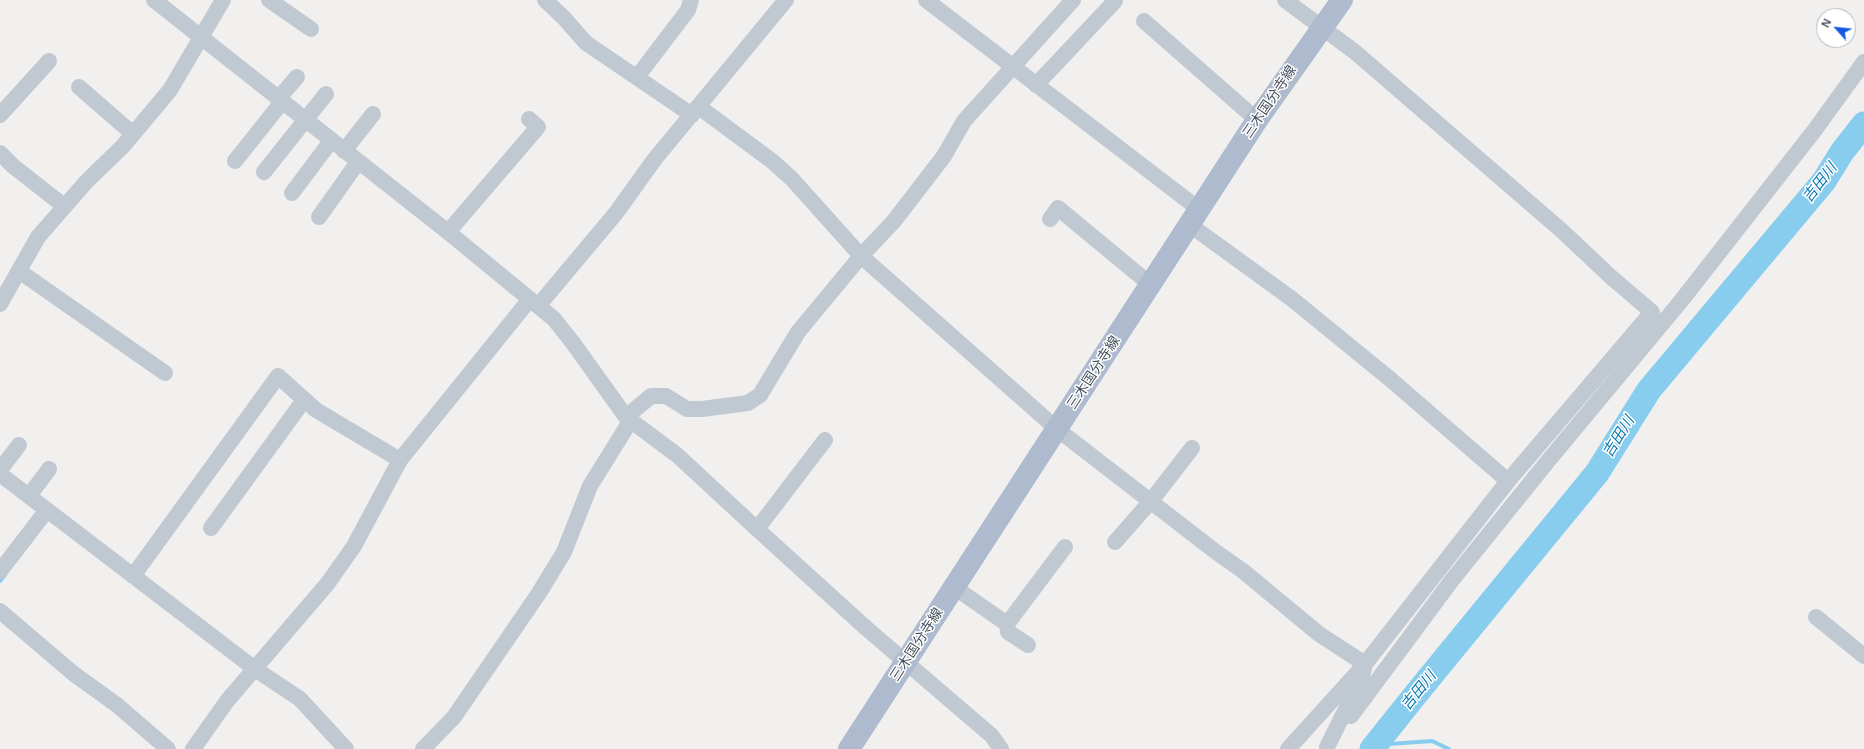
<!DOCTYPE html>
<meta charset="utf-8">
<style>
body{margin:0}
#map{position:relative;width:1864px;height:749px;overflow:hidden;background:#f2f0ef;font-family:Helvetica,sans-serif}
canvas{display:block}
.north{position:absolute;left:1816px;top:8px;width:40px;height:40px;box-sizing:border-box;background:#fff;border:1px solid #b5b9be;border-radius:50%;rotate:297deg;font-size:11px;font-weight:700;line-height:16px;text-align:center;color:#47505d}
.north::after{content:'';display:block;margin:auto;width:14px;height:18px;background:#1558e6;clip-path:polygon(50% 0,100% 100%,50% 72%,0 100%)}
</style>
<div id="map">
<canvas width="1864" height="749"></canvas>
<div class="north">N</div>
</div>
<script>
const context = document.querySelector('canvas').getContext('2d');
context.lineJoin = 'round';
function strokePath(path, color, width, dash) { context.strokeStyle = color; context.lineWidth = width; context.lineCap = dash ? 'butt' : 'round'; context.setLineDash(dash || []); context.stroke(path); }
function label(font, color, halo, rows, align = 'center') {
  context.font = font + ' Helvetica,"Noto Sans JP",sans-serif'; context.lineWidth = 3; context.setLineDash([]); context.textBaseline = 'middle'; context.strokeStyle = halo; context.fillStyle = color; for (const [text, x, y, turn = 0] of rows) {
    context.save(); context.translate(x, y); context.rotate((+turn || 0) * Math.PI / 180); context.textAlign = isNaN(turn) ? turn : align; if (halo) context.strokeText(text, 0, 0); context.fillText(text, 0, 0); context.restore();
  }
}
const stream = new Path2D(`
 M0,581L5,575
 M1375,745L1432,741L1449,749`);
const river = new Path2D(`
 M1372,749L1420,689L1597,473L1649,390L1824,181L1842,152L1864,124`);
const minor = new Path2D(`
 M154,0L448,232L554,319L573,343L626,417L677,455L757,529L866,628L992,736L1001,749
 M269,0L311,29
 M545,0L564,18L586,43L692,115
 M926,0L1200,210
 M1285,0L1355,52L1561,230L1611,277L1652,312L1508,481L1365,664L1288,749
 M1144,21L1257,120
 M637,77L688,10L691,0
 M1036,85L1115,1
 M79,87L133,134
 M278,99L297,77
 M699,107L772,161L792,179L861,256L1057,429L1216,552L1243,571L1319,634L1365,664L1362,677L1327,747
 M0,115L49,61
 M344,151L373,114
 M0,153L13,166L64,206
 M235,161L282,102
 M264,172L326,94
 M292,193L331,141
 M319,217L358,162
 M1050,219L1058,208L1151,285
 M1190,225L1292,299L1390,379L1508,481
 M448,232L538,127L529,119
 M19,271L165,373
 M0,304L38,237L86,182L123,146L170,90L223,0
 M538,306L616,213L654,160L786,0
 M626,417L651,396H666L687,409H702L748,403L760,395L798,332L861,256L894,221L944,156L964,121L1073,0
 M0,470L19,445
 M0,474L255,669L300,699L346,749
 M29,496L49,469
 M211,528L304,400
 M757,529L825,440
 M1115,542L1151,501L1192,448
 M0,571L47,510
 M133,576L278,376L316,410L400,460
 M954,587L1007,624L1008,632L1028,645
 M0,611L74,674L117,705L168,749
 M1816,617L1864,656
 M1007,624L1065,547
 M1351,716L1452,580L1548,461L1681,301L1814,131L1864,62
 M193,749L227,701L328,583L354,546L400,460L530,299
 M423,749L454,717L539,593L564,552L590,486L631,420`);
const primary = new Path2D(`
 M849,749L1257,120L1342,0`);
const streetNames = [
 ["三木国分寺線",1270,102,-56],
 ["三木国分寺線",1094,373,-57],
 ["三木国分寺線",917,645,-57]
];
const waterNames = [
 ["吉田川",1820,183,-52],
 ["吉田川",1619,437,-58],
 ["吉田川",1419,691,-51]
];
strokePath(stream, '#89cdee', 4);
strokePath(river, '#89cdee', 25);
strokePath(minor, '#c0c8d1', 16);
strokePath(primary, '#aebbcf', 22);
label('14px', '#47505d', '#fff', streetNames);
label('italic 15px', '#0978ae', '#fff', waterNames);
</script>
